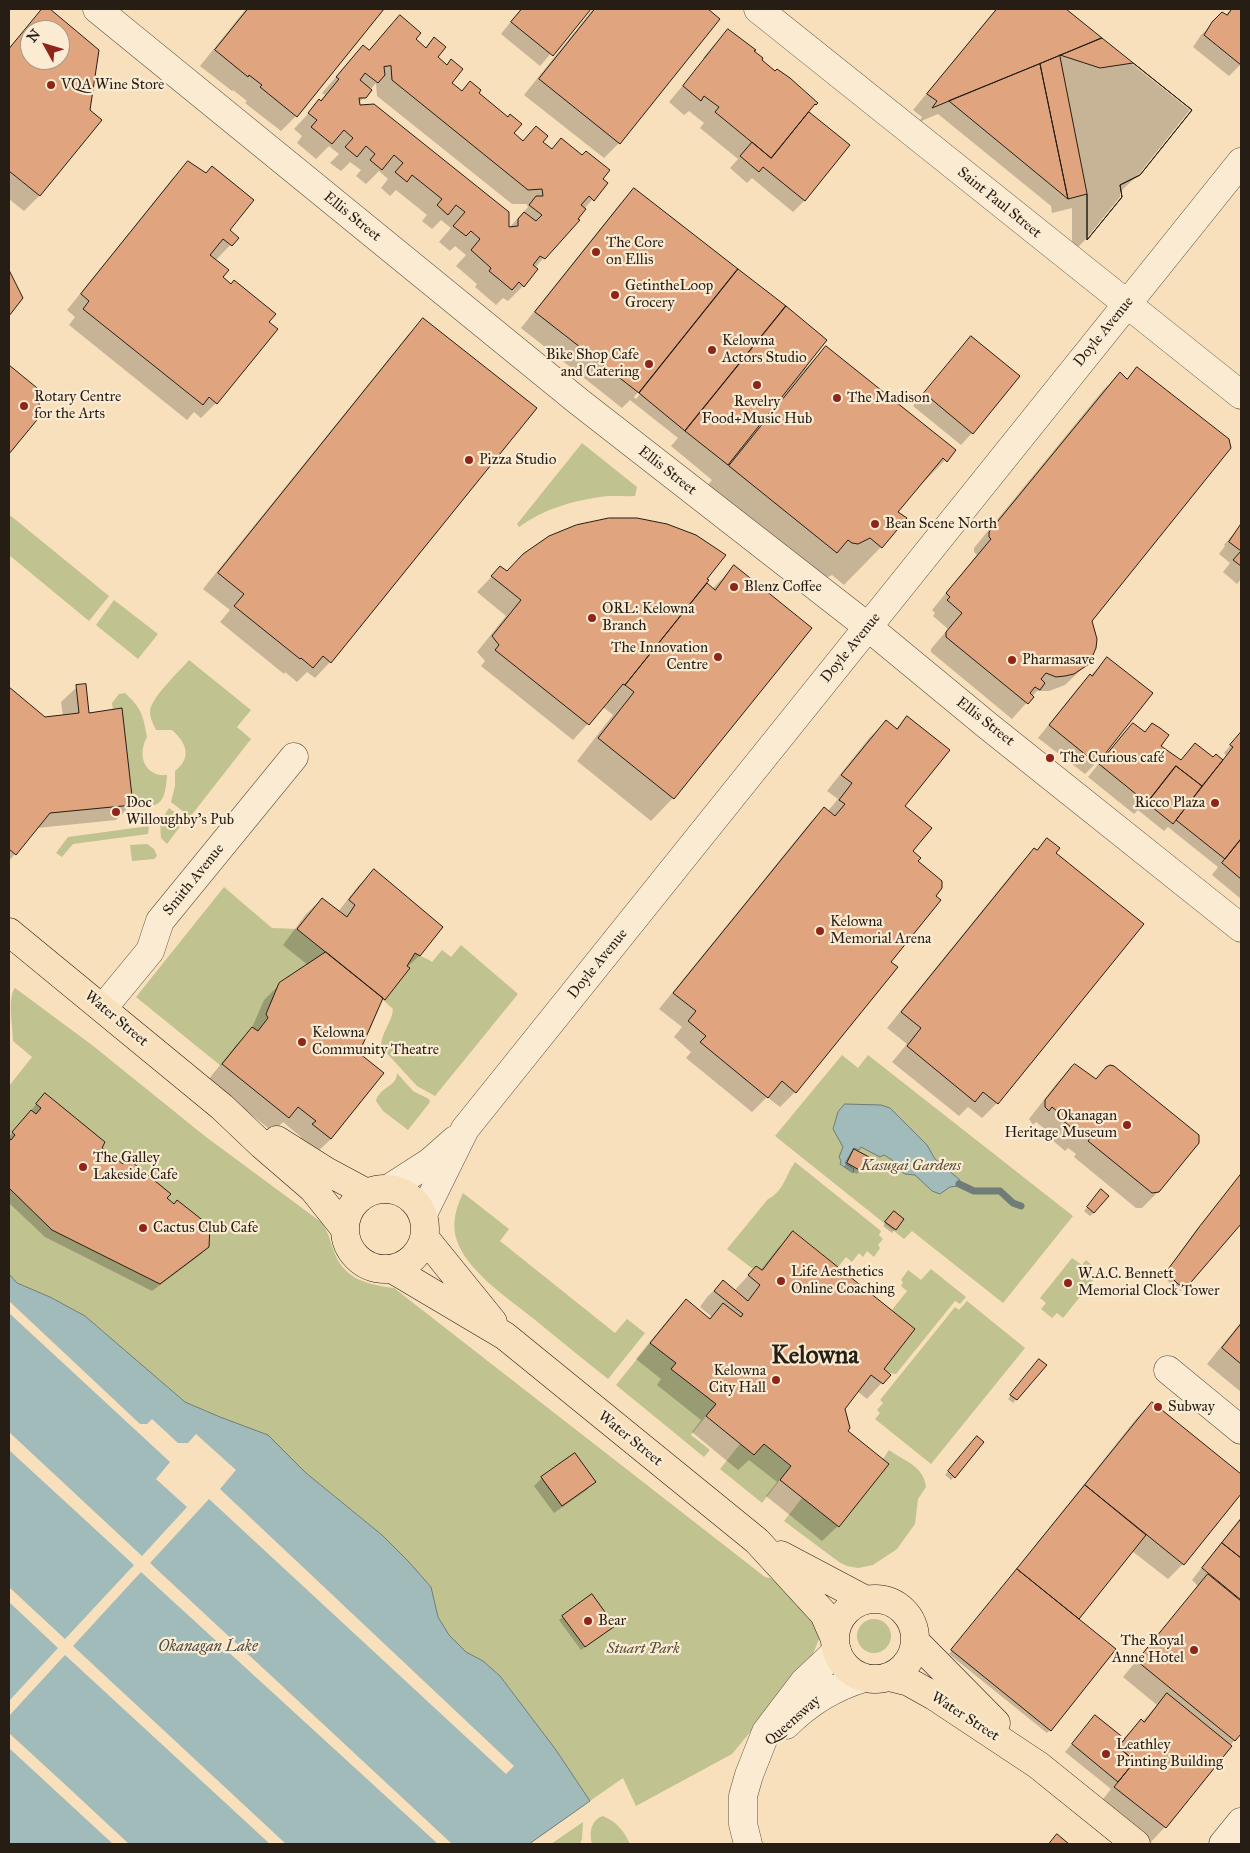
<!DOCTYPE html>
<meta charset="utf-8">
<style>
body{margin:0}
#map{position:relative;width:1250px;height:1853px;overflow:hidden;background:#f9e0bc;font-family:"IM FELL Great Primer",serif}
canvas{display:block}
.frame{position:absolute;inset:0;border:10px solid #261e15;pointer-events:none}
.north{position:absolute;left:20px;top:20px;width:50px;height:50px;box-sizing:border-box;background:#fbebd3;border:1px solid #a69987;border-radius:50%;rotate:309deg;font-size:14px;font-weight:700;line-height:20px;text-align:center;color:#261e15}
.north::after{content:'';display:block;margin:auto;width:18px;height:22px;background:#8f2418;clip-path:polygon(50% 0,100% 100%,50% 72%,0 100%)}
</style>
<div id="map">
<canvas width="1250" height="1853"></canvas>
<div class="frame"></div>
<div class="north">N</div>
</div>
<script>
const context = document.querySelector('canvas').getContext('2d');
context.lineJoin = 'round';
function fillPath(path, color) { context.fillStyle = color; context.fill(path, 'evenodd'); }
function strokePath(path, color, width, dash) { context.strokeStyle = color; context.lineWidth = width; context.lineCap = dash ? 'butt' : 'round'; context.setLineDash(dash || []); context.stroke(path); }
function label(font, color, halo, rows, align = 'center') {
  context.font = font + ' "IM FELL Great Primer",serif'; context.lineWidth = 4.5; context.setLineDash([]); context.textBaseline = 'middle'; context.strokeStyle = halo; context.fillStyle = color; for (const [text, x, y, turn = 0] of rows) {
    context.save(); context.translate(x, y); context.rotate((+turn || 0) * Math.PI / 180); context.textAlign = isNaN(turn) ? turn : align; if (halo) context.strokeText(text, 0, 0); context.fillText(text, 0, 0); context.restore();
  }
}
const green = new Path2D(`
 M582,443L637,487L635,496C624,497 611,495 600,497C571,501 542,510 519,527L517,524Z
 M11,516L109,596L89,621L9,555V518Z
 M114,600L158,634L138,659L96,625Z
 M189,660L251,710L237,727L251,739L190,817L171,802L175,786V771C192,758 187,743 172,730H156C153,724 150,718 150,711C152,696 179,672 189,660Z
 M125,693C142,709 143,715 147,737C137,755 144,777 167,775C165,802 161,810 133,805L122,709L113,710L112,703L119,694Z
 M169,808L185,820L167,844L161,838L160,822Z
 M149,826L148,834L73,844L62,857L56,853L68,837Z
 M147,844L154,849L157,856L154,859L132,861L130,845Z
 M224,887L272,928L297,929L326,952L279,983L266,1014L268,1018L258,1031L252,1027L221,1066L136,997Z
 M461,945L518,994L435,1096L417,1086L381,1047C381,1032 392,1023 393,1009L382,999L383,998L386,999L410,968L407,966L415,953C421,957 427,958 432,962L442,950L451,957Z
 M15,988L92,1045L206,1137L321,1222C329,1232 330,1242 335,1254C345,1280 370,1285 394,1288L765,1577L779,1580L814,1612L819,1639L811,1659L732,1754L636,1806L623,1778L590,1801L556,1750L500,1676L483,1661L466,1652L449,1635L438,1617L431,1587L409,1562L382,1535L306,1473L268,1435L220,1417L185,1402L85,1316L50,1297L17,1283L9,1274V1086L32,1057L13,1041C13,1028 7,998 15,988Z
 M842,1055L858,1068L868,1055L1073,1216L1003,1303L912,1231L904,1239L775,1136Z
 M397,1073L413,1091L429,1099L430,1102L408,1130L383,1111L376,1101C379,1087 397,1087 397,1073Z
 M795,1162L881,1231L879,1235L883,1239L878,1245L880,1248L874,1257L867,1251L863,1257L859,1253L852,1262L846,1257L838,1267L794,1231L762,1270L756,1266L753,1269L727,1249L768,1199C784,1191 785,1176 795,1162Z
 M463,1193L509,1229L500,1241L615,1333L627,1319L645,1333L608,1379C583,1359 558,1339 534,1319C509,1299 468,1272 457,1241C451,1224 456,1208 463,1193Z
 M1072,1258L1082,1265L1086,1260L1093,1266L1089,1271L1096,1277L1063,1318L1057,1313L1052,1318L1041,1309L1046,1303L1040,1298Z
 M931,1269L966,1297L960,1304L955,1301L896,1374L889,1373L884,1369L915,1329L892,1310L907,1291L901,1286L903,1282L901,1280L908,1270L921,1280Z
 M967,1301L1025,1348L931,1464L875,1419L880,1413L877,1410L883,1403L880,1400L955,1307L959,1310Z
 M650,1343L676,1363L671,1369L716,1404L691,1435L710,1450L704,1457L616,1385Z
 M740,1444L754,1455L764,1444L791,1466L762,1503L720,1469Z
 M889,1450C904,1461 924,1466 926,1487L918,1499L915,1524L897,1549L873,1565L858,1568L847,1566L839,1562L784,1521L802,1498L839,1527L889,1464L883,1459Z
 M857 1636a17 17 0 1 1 34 0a17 17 0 1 1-34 0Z
 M603,1816C617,1822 624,1831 630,1844H592C589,1832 591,1820 603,1816Z
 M583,1822L582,1839L580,1844H551Z`);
const water = new Path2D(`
 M845,1104L881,1105L890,1108L927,1145L935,1159L960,1180L958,1186L950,1187L940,1194L932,1191L915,1175L905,1174L896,1168L892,1160L884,1155L880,1157L861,1147L859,1150L854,1148L845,1163L854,1169L853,1173L840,1164L841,1161L839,1157L843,1147L833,1129L838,1112Z
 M9,1274L17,1283L50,1297L85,1316L185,1402L220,1417L268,1435L306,1473L382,1535L409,1562L431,1587L438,1617L449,1635L466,1652L483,1661L500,1676L556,1750L590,1801L529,1844H9Z`);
const pier = new Path2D(`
 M9,1301L140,1424H147L152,1419L178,1443H188L196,1434L236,1470L220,1489L514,1766L506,1774L209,1499L150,1563L452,1844H438L141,1572L73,1646L286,1844H270L65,1655L9,1716V1701L58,1648L9,1602V1587L65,1639L134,1565L9,1450V1432L142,1556L187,1507L156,1479L170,1462L9,1313Z
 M9,1733L71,1790L129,1844H113L9,1748Z`);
const shadow = new Path2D(`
 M43,9H48L98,50L89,110L100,120L39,196L24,211L9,199V48ZM30,30H60V60H30Z
 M246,9H382L296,116L281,131L245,103L247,101L233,90L232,91L200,66Z
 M521,9H590L540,66L501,34Z
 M593,9H706L718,19L619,143L604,158L524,95Z
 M996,9H1063L1190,110L1139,174L1120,192V197L1086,239L1072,253V208L1052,213L1051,206L938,114L919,122L922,117L913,110Z
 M1231,9H1241V64L1229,76L1193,47L1201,35L1223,14L1225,16Z
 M728,31L753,51L760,60L817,103L808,112L849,145L804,201L793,212L752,178L747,183L730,168L738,159L700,128L704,123L689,111L684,115L669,102L705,59L703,58L713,46Z
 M434,39L436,57L450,83L461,92L470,83L477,93L513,134L522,142L536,128L541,142L551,150L606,183L535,268L523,286L508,301L503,298L496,305L475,287L477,284L456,266L466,255L455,246L450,251L439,242L451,228L441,220L432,229L422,221L427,215L396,190L390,196L381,188L388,179L379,171L366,184L356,176L361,170L350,162L341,171L330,163L339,154L329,146L316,159L297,143L302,136L294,129L320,101L325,95L322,93L363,46L368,51L414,40L425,48ZM376,83L377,96L512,204H527L528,207L508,229L358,106V104Z
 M189,163L228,231L237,238L215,261L221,277L268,322L216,403L201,418L194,412L187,420L69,325L75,317L67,310L173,178Z
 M634,189L825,340L805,367L806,368L826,348L954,451L908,498L897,512L905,518L881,547L844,585L832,575L819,581L811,578L798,590L692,504L712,480L671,446L678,438L630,400L622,408L521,328L619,205ZM731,277L733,278L636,399L634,397Z
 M423,320L330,662L315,678L307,672L297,682L285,672L284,674L220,622L230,610L203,589L408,335Z
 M971,338L972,433L961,445L913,406Z
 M9,366L41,392L37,397L39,415L9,452Z
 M1138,368L1091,621L1095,630V647L1088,663L1065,685L1049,691H1037L1012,719L931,652V649L948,629L933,616L935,613L932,610L977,555L974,552V548L1104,389L1120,374L1126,380Z
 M1241,525V579L1237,584L1223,572L1230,563L1219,554L1225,546L1224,545Z
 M734,567L673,798L651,821L577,761L613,715L603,707L573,740L481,666L485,661L477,652L506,616L477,592L496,572L705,579V583L712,589Z
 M1107,659L1096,763L1085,774L1038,738L1078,688Z
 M77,687L132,804L116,820L37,828L9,861V689L45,718L63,716L61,702Z
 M907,717L903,806L911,851L916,862L889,962L795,1092L780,1107L767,1097L752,1112L686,1058L691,1052L674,1037L682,1027L659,1009L809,824L824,808L828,811L838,799L827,791L870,737L886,722L895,730Z
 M1133,724L1144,733L1152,725L1159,746L1180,761L1195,745L1213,759L1222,761L1227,756L1224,753L1241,733V899L1212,875L1218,867L1168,827L1164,831L1138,810L1134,814L1088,777L1121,736Z
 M1034,850L1054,853L997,1103L982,1118L968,1107L959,1116L892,1062L907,1044L887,1028L1019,865Z
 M374,871L441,927L419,956L407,967L378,1005L357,1053L382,1073L331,1139L315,1154L298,1140L301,1137L283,1122L273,1132L208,1080L237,1044L251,1030L264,1000L280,984L308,965L283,945L306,914L322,899L338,912L358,886Z
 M1072,1067L1095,1080L1107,1068L1158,1192L1142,1208H1136L1074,1157L1076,1154L1068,1148L1065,1151L1043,1132L1045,1129L1036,1122L1033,1125L1029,1119L1057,1083Z
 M38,1102L100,1148L166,1199L208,1247L200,1255L152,1291L45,1237L9,1203V1137Z
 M854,1150L860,1170L857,1174L844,1167Z
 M1241,1177V1221L1181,1291L1174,1288L1164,1276L1196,1230Z
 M1098,1194L1094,1213L1090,1216L1084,1211Z
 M890,1216L895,1229L892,1233L883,1226Z
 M794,1233L882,1369L889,1375L867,1399L857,1391L843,1408L846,1431L887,1464L838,1526L822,1541L766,1496L777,1482L749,1460L738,1470L692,1432L701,1420L657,1385L661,1379L636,1359L671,1316L686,1301L709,1319L711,1316L700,1307L707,1297L723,1282L734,1291L756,1267L760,1271L778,1248Z
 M1241,1322V1392L1207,1364Z
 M1036,1364L1045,1365L1013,1403L1008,1399Z
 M1152,1403L1241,1476V1492L1183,1564L1168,1579L1132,1551L1077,1619L1050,1730L1047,1733L949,1654L1136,1419Z
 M973,1441L954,1477L951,1480L945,1475Z
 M575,1455L594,1482L587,1490L554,1513L534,1486L542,1478Z
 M1241,1517V1732L1165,1827L1150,1843L1100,1803L1111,1789L1065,1752L1088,1724L1123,1739L1141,1721L1142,1722L1157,1705L1123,1677L1198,1586L1192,1580Z
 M591,1596L610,1629L581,1650L559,1620Z`);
const stream = new Path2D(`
 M959,1184L974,1191H1000L1013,1203L1021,1206`);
const building = new Path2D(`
 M42,9H50L99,50L90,110L102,120L40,196L9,171V49ZM30,30H60V60H30Z
 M248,9H384L297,117L260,87L262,85L249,75L248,77L215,50Z
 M522,9H591L553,56L511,22Z
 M595,9H708L720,19L620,144L539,79Z
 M997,9H1066L1102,38L932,108L937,101L927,94Z
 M1232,9H1241V65L1204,35L1212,22L1222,12L1227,15Z
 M400,15L421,33L416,39L426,48L434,37L446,47L438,57L447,65L451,59L463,69L452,83L462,91L470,81L481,90L479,93L508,117L510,114L522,124L514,133L523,141L536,126L548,136L543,142L552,149L561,138L582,155L586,151L610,170L603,179L608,183L594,201L589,196L581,205L586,209L578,219L580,220L545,259L540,256L533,265L538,269L524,287L519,282L512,290L489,271L491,268L471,250L480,239L471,231L466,236L453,226L465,212L456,205L448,215L437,205L442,199L412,175L407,182L395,172L403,163L394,155L382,170L370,160L375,154L366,146L357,157L345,147L353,138L344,130L332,144L311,127L317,120L308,113L319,99L321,101L339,79L336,77L363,45L369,50ZM391,66L392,80L528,190L542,189L543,196H536L529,205L542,215L536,221L524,212L518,219V226L509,227V212L374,104L360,105L359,98H366L372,90L360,80L365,73L378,83L385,75L384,67Z
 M728,29L756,50L754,51L763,58L762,60L775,71L777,69L790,78L818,103L816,105L815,104L771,158L715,112L719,107L704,96L701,101L683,86Z
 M1102,38L1192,110L1140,175L1120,185L1122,197L1087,240V194L1068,199L1040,64Z
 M1060,55L1100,68L1133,63L1192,110L1140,175L1120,185L1122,197L1087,240V194Z
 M1040,64L1068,199L949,101Z
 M809,112L850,145L805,201L763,167L759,172L740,156L752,142L771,158Z
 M188,161L206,173L212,166L254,200L230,230L239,238L232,246L223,239L210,255L229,270L223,277L231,284L234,280L276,314L269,322L278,329L217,404L209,397L203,405L83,309L89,301L81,294Z
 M634,188L738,269L639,393L535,312Z
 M738,269L786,306L685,431L639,393Z
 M9,270L23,298L9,316Z
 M786,306L827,340L728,465L685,431Z
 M423,318L537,408L331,663L323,656L313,668L301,658L300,659L234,606L244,594L218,573Z
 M971,336L1020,376L973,434L924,393Z
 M826,346L956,450L947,462L943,458L898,512L907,518L882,548L870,538L858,544L852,543L848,540L837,553L729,466Z
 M9,365L42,392L38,398L41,415L9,454Z
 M1137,367L1229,439L1231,448L1092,621L1097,639L1096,648L1089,664L1074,674L1065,676L1056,677L1046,673L1041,679L1045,683L1040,690L1035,687L1030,693L1034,697L1028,704L946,637V632L962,613L947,600L950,597L946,593L991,539L989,537V532L1120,372L1127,379Z
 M609,518H637L667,524L696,535L726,555L707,579L709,580L625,685L623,684L589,725L495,650L499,645L492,636L521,600L491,576L500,566L507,571L523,554L549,536L576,525Z
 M1241,524V566L1233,560L1241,551L1229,542Z
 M734,565L812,628L674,799L598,738L634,692L625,685L707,583L715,590Z
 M1107,657L1153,693L1097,764L1049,725L1090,674L1092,676Z
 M86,684L89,713L122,708L133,805L50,813L16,855L9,849V687L45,717L79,713L76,685Z
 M907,716L950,750L905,806L932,828L913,851L921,858L918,861L942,881V888L936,896L941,900L891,962L898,967L796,1093L782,1081L768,1098L700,1042L706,1036L688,1021L696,1011L673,993L824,807L835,816L845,804L839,800L852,783L841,775L886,720L897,729Z
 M1133,723L1145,732L1152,723L1160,728L1169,735L1161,746L1181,760L1195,743L1213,757L1216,754L1223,760L1202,786L1176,766L1147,803L1099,764Z
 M1241,732V839L1225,859L1176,820L1233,747L1230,745Z
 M1176,766L1202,786L1173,824L1147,803Z
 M1047,838L1060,848L1056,853L1144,924L998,1104L983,1092L975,1102L907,1046L921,1028L901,1012L1034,848L1037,850Z
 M1241,839V879L1222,863Z
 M374,869L443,927L420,956L415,953L407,966L410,968L385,1000L297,929L322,898L347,917L355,905L349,900Z
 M326,952L383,998L359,1053L384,1073L331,1139L312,1124L316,1121L298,1107L289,1118L222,1064L252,1027L258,1031L268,1018L266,1014L279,983Z
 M1075,1064L1096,1079L1106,1067L1110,1065L1114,1066L1199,1135V1143L1159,1192L1152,1193L1088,1141L1090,1138L1084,1133L1082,1136L1057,1116L1059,1113L1052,1107L1049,1111L1045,1107V1100L1072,1066Z
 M45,1093L105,1142L102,1148L123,1164L127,1158L171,1194L167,1198L174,1204L177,1200L210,1226L209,1247L160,1284L52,1230L9,1188V1139L11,1140L15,1135L12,1132L31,1110L36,1114L41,1108L36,1104Z
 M854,1149L869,1157L861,1171L847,1163Z
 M1241,1174V1224L1186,1288L1178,1284L1166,1272L1200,1226Z
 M1101,1189L1109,1196L1094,1213L1087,1207Z
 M894,1211L904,1219L896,1230L885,1222Z
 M793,1231L915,1329L884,1369L891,1375L883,1384L871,1375L845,1409L850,1428L848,1431L889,1464L839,1527L780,1480L791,1466L764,1444L754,1455L706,1416L716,1404L671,1369L676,1363L650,1343L686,1299L710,1319L723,1303L741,1317L743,1314L714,1291L723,1280L748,1301L760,1285L748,1275L756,1266L762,1270Z
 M1241,1324V1364L1222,1348Z
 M1039,1359L1047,1365L1017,1400L1010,1395Z
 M1152,1402L1241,1474V1494L1184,1565L1085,1485Z
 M977,1436L984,1442L955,1478L948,1471Z
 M575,1453L596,1482L562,1506L541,1477Z
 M1085,1485L1146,1535L1079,1619L1017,1569Z
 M1241,1519V1558L1222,1543Z
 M1222,1543L1241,1558V1600L1202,1568Z
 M1017,1569L1116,1649L1051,1731L951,1650Z
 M1208,1574L1241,1601V1734L1235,1741L1137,1661Z
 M592,1594L615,1626L585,1647L562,1616Z
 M1167,1693L1232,1746L1166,1828L1114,1787L1135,1761L1118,1747L1141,1719L1144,1722Z
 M1095,1715L1125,1739L1118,1747L1135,1761L1118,1782L1072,1744Z
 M1057,1834L1069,1844H1049Z`);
const minor = new Path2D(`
 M97,9L578,401L868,627L988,726L1241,928
 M758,9L1241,395
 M103,1008L150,951L160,921L294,757
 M388,1189L430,1162L455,1140
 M423,1214L465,1129L1241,162
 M1168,1370L1241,1430
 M786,1725C809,1702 833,1687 864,1678
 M748,1844L743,1824V1796L749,1775L766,1732L804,1682L837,1651
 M1223,1844L1241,1822`);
const major = new Path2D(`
 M9,932L222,1107L262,1145L313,1189L345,1229
 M277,1140L326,1171L367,1193
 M345 1229a40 40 0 1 1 80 0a40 40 0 1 1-80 0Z
 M425,1238L493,1322
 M392,1269L505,1336L757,1541L824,1614L834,1637
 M781,1555L866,1600
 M835 1639a40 40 0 1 1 80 0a40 40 0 1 1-80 0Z
 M916,1642L996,1723
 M889,1677L909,1682L934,1696L1038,1765L1136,1844`);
const markers = [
 [51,85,5,"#8f2418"],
 [596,252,5,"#8f2418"],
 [615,295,5,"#8f2418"],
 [712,350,5,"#8f2418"],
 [649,364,5,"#8f2418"],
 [757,385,5,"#8f2418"],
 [837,398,5,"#8f2418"],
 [24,406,5,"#8f2418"],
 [469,460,5,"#8f2418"],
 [875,524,5,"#8f2418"],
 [734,587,5,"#8f2418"],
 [592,618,5,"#8f2418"],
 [718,657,5,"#8f2418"],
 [1012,660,5,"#8f2418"],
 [1050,758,5,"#8f2418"],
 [1215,803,5,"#8f2418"],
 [116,812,5,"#8f2418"],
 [820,931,5,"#8f2418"],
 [302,1042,5,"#8f2418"],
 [1127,1125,5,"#8f2418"],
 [83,1167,5,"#8f2418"],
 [143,1228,5,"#8f2418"],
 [781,1281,5,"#8f2418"],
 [1068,1283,5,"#8f2418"],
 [776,1380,5,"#8f2418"],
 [1158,1407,5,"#8f2418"],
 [588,1621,5,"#8f2418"],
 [1194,1650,5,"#8f2418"],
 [1106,1754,5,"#8f2418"]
];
const poiNames = [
 ["VQA Wine Store",61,85],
 ["The Core",606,243],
 ["on Ellis",606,260],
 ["GetintheLoop",625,286],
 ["Grocery",625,303],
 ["Kelowna",722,341],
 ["Actors Studio",722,358],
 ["Bike Shop Cafe",639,355,"right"],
 ["and Catering",639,372,"right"],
 ["Rotary Centre",34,397],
 ["for the Arts",34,414],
 ["The Madison",847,398],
 ["Revelry",757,402,"center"],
 ["Food+Music Hub",757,419,"center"],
 ["Pizza Studio",479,460],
 ["Bean Scene North",885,524],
 ["Blenz Coffee",744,587],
 ["ORL: Kelowna",602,609],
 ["Branch",602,626],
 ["The Innovation",708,648,"right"],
 ["Centre",708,665,"right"],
 ["Pharmasave",1022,660],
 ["The Curious café",1060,758],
 ["Doc",126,803],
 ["Willoughby's Pub",126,820],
 ["Ricco Plaza",1205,803,"right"],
 ["Kelowna",830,922],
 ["Memorial Arena",830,939],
 ["Kelowna",312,1033],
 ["Community Theatre",312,1050],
 ["Okanagan",1117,1116,"right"],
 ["Heritage Museum",1117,1133,"right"],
 ["The Galley",93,1158],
 ["Lakeside Cafe",93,1175],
 ["Cactus Club Cafe",153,1228],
 ["Life Aesthetics",791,1272],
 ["Online Coaching",791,1289],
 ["W.A.C. Bennett",1078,1274],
 ["Memorial Clock Tower",1078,1291],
 ["Kelowna",766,1371,"right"],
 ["City Hall",766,1388,"right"],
 ["Subway",1168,1407],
 ["Bear",598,1621],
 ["The Royal",1184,1641,"right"],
 ["Anne Hotel",1184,1658,"right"],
 ["Leathley",1116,1745],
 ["Printing Building",1116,1762]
];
const streetNames = [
 ["Saint Paul Street",999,203,39],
 ["Ellis Street",352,217,39],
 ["Doyle Avenue",1104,332,-51],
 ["Ellis Street",667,471,38],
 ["Doyle Avenue",851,648,-51],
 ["Ellis Street",985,722,38],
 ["Smith Avenue",194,880,-51],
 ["Doyle Avenue",598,964,-51],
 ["Water Street",116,1019,40],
 ["Water Street",630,1439,39],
 ["Water Street",965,1717,33],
 ["Queensway",793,1721,-41]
];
const parkNames = [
 ["Kasugai Gardens",911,1166],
 ["Stuart Park",643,1649]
];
const waterNames = [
 ["Okanagan Lake",208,1647]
];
const townNames = [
 ["Kelowna",815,1357]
];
fillPath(green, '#c0c28f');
fillPath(water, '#a0bbb9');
strokePath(water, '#6f7c77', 1);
fillPath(pier, '#f9e0bc');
fillPath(shadow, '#0003');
strokePath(stream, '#6f7c77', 7);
fillPath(building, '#e0a57e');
strokePath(building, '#261e15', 1);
strokePath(minor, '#5b4e3f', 29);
strokePath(major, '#261e15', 29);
strokePath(minor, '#fbebd3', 28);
strokePath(major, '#f9e0bc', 28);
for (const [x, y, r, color] of markers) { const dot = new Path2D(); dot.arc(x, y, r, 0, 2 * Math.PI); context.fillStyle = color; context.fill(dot); strokePath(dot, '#fbebd3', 2); }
label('15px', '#261e15', '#fbebd3', poiNames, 'left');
label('15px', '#261e15', '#fbebd3', streetNames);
label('italic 15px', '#544f3a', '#fbebd3', parkNames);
label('italic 16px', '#4b4d46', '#fbebd3', waterNames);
label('bold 25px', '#261e15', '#fbebd3', townNames);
</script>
